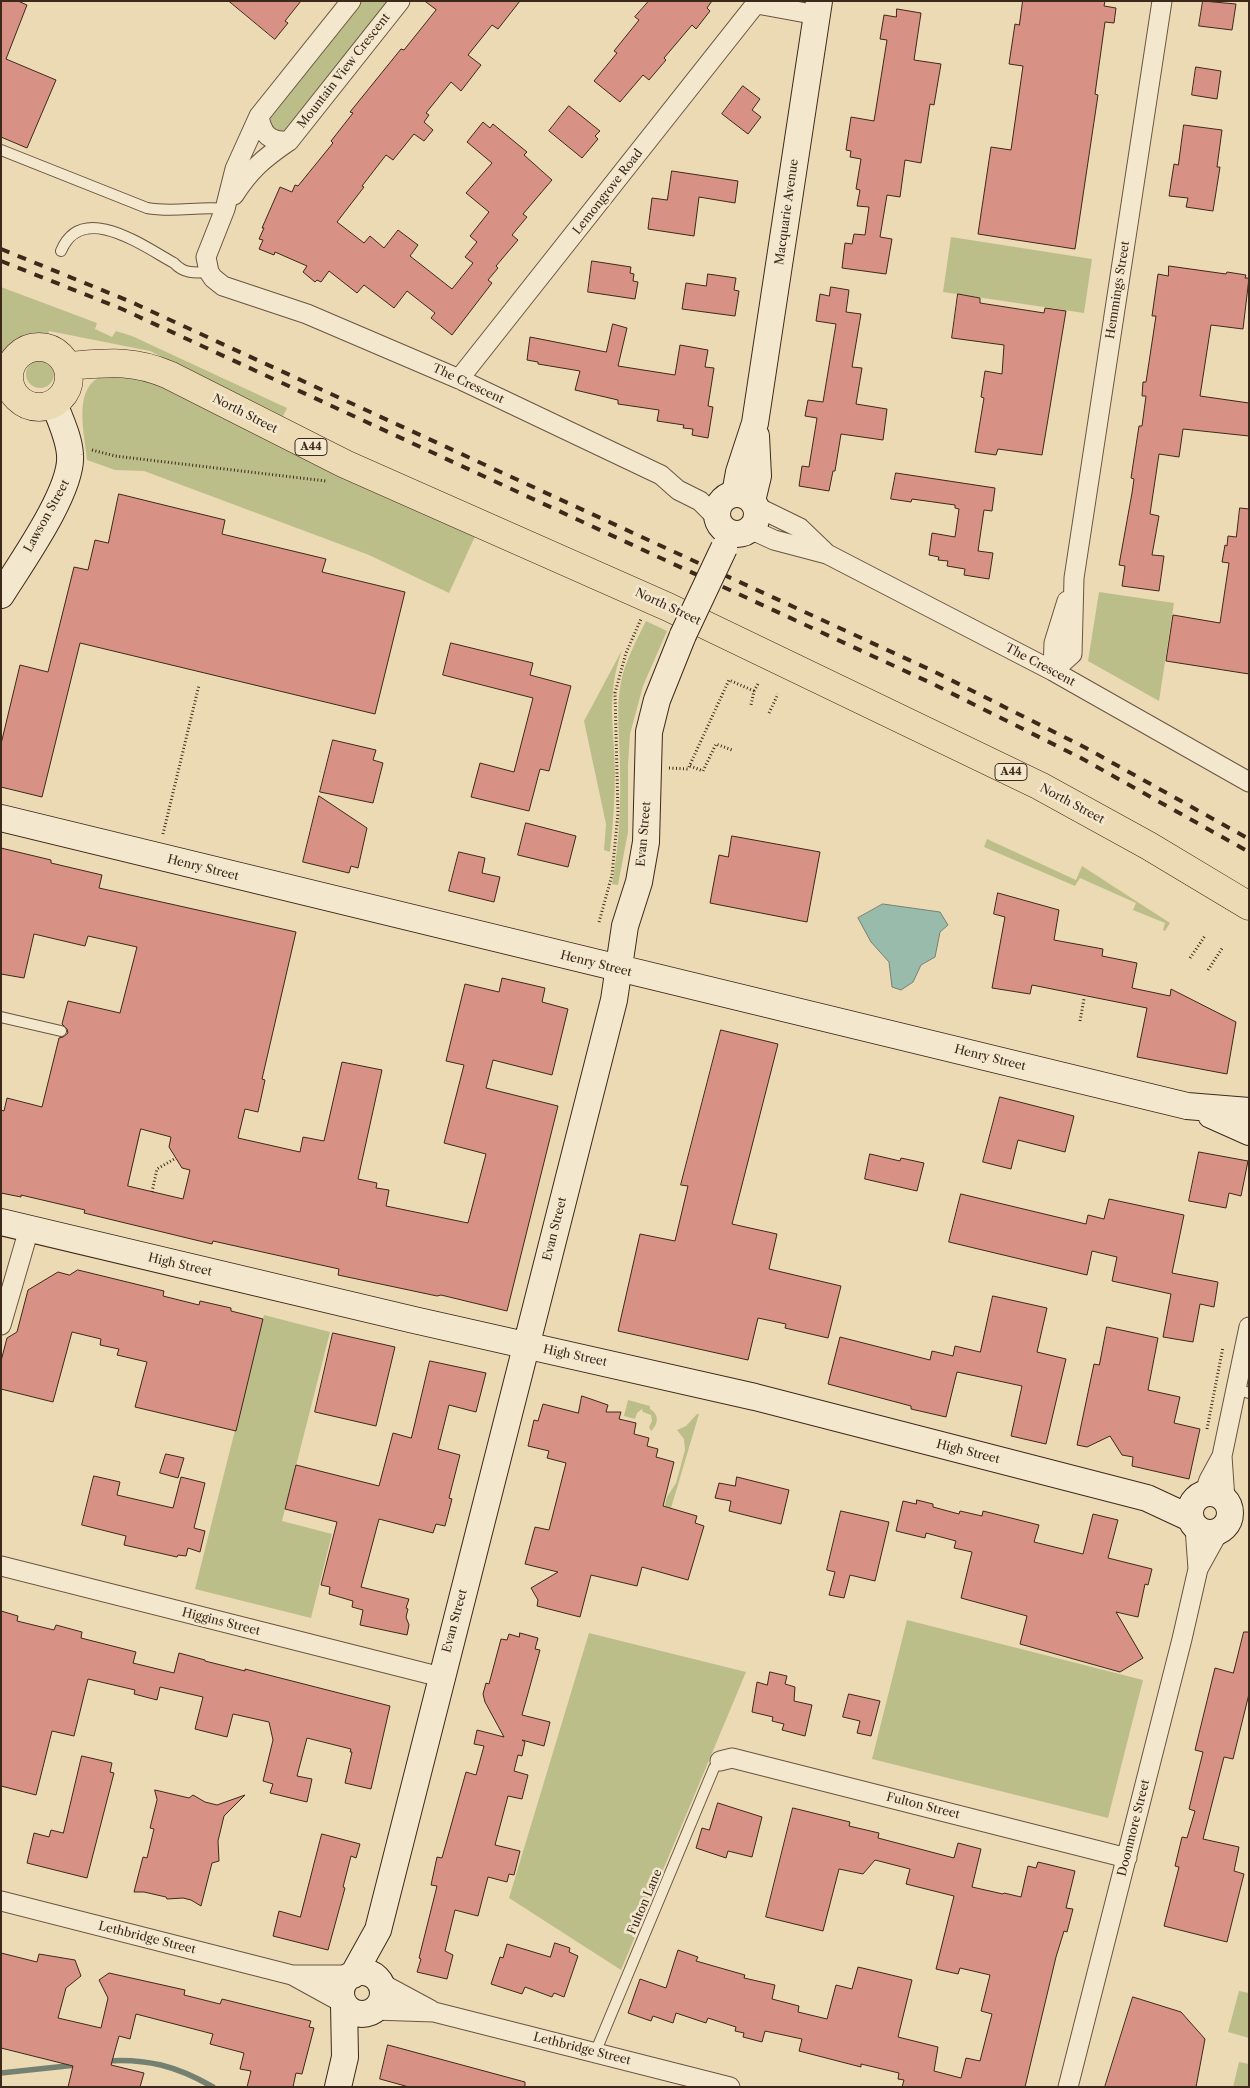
<!DOCTYPE html>
<style>
body{margin:0}
#map{position:relative;width:1250px;height:2088px;overflow:hidden;background:#ecdab4;font-family:"Libre Caslon Text",serif}
canvas{display:block}
.frame{position:absolute;inset:0;border:2px solid #3d291a;pointer-events:none}
</style>
<div id="map">
<canvas width="1250" height="2088"></canvas>
<div class="frame"></div>
</div>
<script>
const context = document.querySelector('canvas').getContext('2d');
context.lineJoin = 'round';
function fillPath(path, color) { context.fillStyle = color; context.fill(path, 'evenodd'); }
function strokePath(path, color, width, dash) { context.strokeStyle = color; context.lineWidth = width; context.lineCap = dash ? 'butt' : 'round'; context.setLineDash(dash || []); context.stroke(path); }
function label(font, color, halo, rows, align = 'center') {
  context.font = font + ' "Libre Caslon Text",serif'; context.lineWidth = 5; context.setLineDash([]); context.textBaseline = 'middle'; context.strokeStyle = halo; context.fillStyle = color; for (const [text, x, y, turn = 0] of rows) {
    context.save(); context.translate(x, y); context.rotate((+turn || 0) * Math.PI / 180); context.textAlign = isNaN(turn) ? turn : align; if (halo) context.strokeText(text, 0, 0); context.fillText(text, 0, 0); context.restore();
  }
}
const green = new Path2D(`
 M362,1H388L298,115L289,131C277,133 268,128 271,116Z
 M951,237L1092,259L1084,313L943,292Z
 M1,287L97,323L95,329L112,337L116,331L132,336L287,408L283,416L150,351L49,331L48,334C29,331 15,343 1,354Z
 M26 374a14 14 0 1 1 28 0a14 14 0 1 1-28 0Z
 M129,371L477,532L449,593L369,555L144,471L115,470L87,460C85,436 73,392 98,378C107,373 119,373 129,371Z
 M1099,592L1174,603L1159,701L1088,661Z
 M646,621L667,631L643,686L630,734L628,765V832L618,885L612,884C619,846 621,808 620,769C620,738 615,708 622,677C627,658 637,639 646,621Z
 M622,650C606,696 614,725 615,771C615,799 613,825 610,852L604,850L606,824L584,721Z
 M987,839L1076,880L1082,866L1170,923L1165,931L1163,930L1165,923L1133,910L1136,903L1080,878L1075,886L984,847Z
 M264,1315L330,1332L282,1521L332,1534L311,1618L195,1589Z
 M628,1400L650,1406V1409C659,1414 659,1424 651,1431L649,1427L652,1421L651,1415L643,1412L642,1409L637,1413L635,1419L624,1416Z
 M697,1414H699L655,1562L651,1555L667,1497L676,1483L685,1450L684,1439L677,1430L686,1426Z
 M907,1620L1143,1680L1108,1818L872,1759Z
 M589,1633L746,1672L621,1970L509,1898Z
 M1239,1991L1249,1993V2038L1228,2032Z
 M1239,2062L1249,2064V2087H1233Z`);
const water = new Path2D(`
 M883,904L940,912L948,925L940,932L935,957L921,965L913,982L901,990L892,987L889,962L871,942L858,918Z`);
const stream = new Path2D(`
 M105,2061C146,2058 177,2066 213,2087
 M1,2073L76,2065`);
const building = new Path2D(`
 M1,1H18L27,5L6,59L56,80L27,148L1,137Z
 M229,1H301L285,21L288,23L275,39Z
 M425,1H520L498,29L492,25L468,55L481,65L461,91L451,82L426,113L429,115L424,122L433,130L424,141L414,134L393,160L386,155L362,186L364,187L337,222L364,243L370,236L384,248L398,230L418,245L410,256L452,289L473,263L465,257L477,242L470,236L489,212L466,193L492,163L467,142L483,122L490,128L493,124L527,152L524,155L552,180L523,214L527,217L512,235L518,240L496,266L498,268L488,280L492,283L452,335L431,318L435,313L407,291L394,308L364,285L357,293L329,271L321,282L317,280L315,282L303,272L307,266L275,252L274,255L259,249L263,240L259,239L264,228H262L280,187L292,192L295,185L298,186L333,143L331,141L353,113L350,112L401,49L404,50L436,10Z
 M649,1H712L707,8L710,11L696,29L692,25L664,58L666,60L649,80L643,75L620,102L594,81L617,53L614,51L639,20L635,17Z
 M1023,1H1105L1104,6L1116,8L1114,23L1105,22L1095,94L1098,95L1075,249L978,234L991,147L1011,150L1023,66L1009,64L1015,24L1019,25Z
 M1203,1L1236,4L1232,30L1199,26Z
 M897,9L921,13L914,60L941,64L934,105L930,104L921,163L905,160L900,197L887,195L880,237L892,239L886,274L842,268L845,243L852,244L854,234L865,235L869,207L857,206L860,190L856,189L861,159L850,157L851,151L846,150L851,117L874,121L887,40L880,39L884,15L896,17Z
 M1196,67L1221,71L1217,99L1192,95Z
 M743,86L760,99L752,110L761,117L748,134L722,114Z
 M569,106L600,131L595,136L598,139L582,158L549,131Z
 M1184,125L1222,130L1217,167H1220L1213,211L1186,207L1188,198L1169,196L1174,164L1178,165Z
 M672,171L738,181L735,203L699,197L694,236L648,229L652,198L667,200Z
 M592,261L631,267L630,273L634,274L633,281L638,282L635,299L588,292Z
 M1169,266L1226,274L1227,272L1246,275L1245,278H1249L1243,329L1211,325L1200,396L1249,403V436L1183,429L1179,457L1159,454L1150,514L1159,516L1152,555L1164,556L1159,591L1122,586L1125,566L1119,565L1132,493L1134,479L1131,478L1139,426H1142L1146,396H1142L1143,382H1146L1156,316H1152L1158,274L1168,276Z
 M708,274L736,278L734,290L739,291L735,316L682,309L686,283L706,286Z
 M831,287L849,290L846,312L861,314L852,367L862,368L856,404L887,409L883,440L841,434L835,471H833L829,491L799,486L802,466L809,467L817,418L805,416L808,400L823,402L836,324L816,321L820,294L829,296Z
 M958,294L980,298V303L1044,313L1045,308L1066,311L1042,455L998,449L996,455L975,452L984,398L981,397L985,371L1002,374L1004,345L952,338Z
 M613,324L627,328L618,366L675,375L680,345L708,350L705,367L714,368L708,406L713,407L708,438L692,435L693,429L683,428L684,425L657,421L659,410L618,404V400L575,390L580,371L538,364V362L527,360L530,337L606,352Z
 M896,473L995,488L992,511L984,510L978,551L993,553L989,579L964,575L965,569L947,566L948,561L938,560L939,557L929,555L932,533L955,537L959,509L955,508V505L912,499L911,502L891,499Z
 M119,494L225,520L222,534L326,559L322,572L405,592L375,714L80,643L42,797L1,787V744L20,665L48,672L74,567L88,570L95,540L108,543Z
 M1240,508L1249,509V674L1166,661L1173,615L1220,623L1229,563L1222,562L1225,545L1227,546L1228,536L1236,537Z
 M451,643L533,663L530,675L571,686L549,771L540,769L529,811L471,797L480,763L514,772L533,698L443,675Z
 M333,740L376,750L373,760L383,763L373,803L320,792Z
 M319,796L367,828L358,868L351,866L349,873L303,862Z
 M526,823L576,836L568,867L518,855Z
 M732,836L820,852L807,922L710,903L719,855L728,857Z
 M1,848L51,860V863L102,875L99,888L296,932L262,1079L265,1080L258,1112L245,1109L238,1138L300,1152L303,1137L324,1141L342,1062L382,1070L358,1179L377,1183L376,1188L389,1190L386,1206L468,1223L486,1154L444,1143L464,1065L446,1061L465,984L499,992L502,978L545,988L542,1002L568,1009L552,1075L493,1060L486,1088L558,1106L507,1311L441,1295L437,1296L338,1275L339,1269L213,1241L212,1244L84,1213L85,1210L21,1195V1197L1,1193V1110L4,1111L7,1098L42,1107L59,1038L63,1037L68,1033L67,1029L62,1024L68,1001L120,1013L137,947L88,936L85,946L34,934L24,978L1,974ZM141,1129L171,1137L169,1147L182,1168L190,1170L183,1199L128,1186Z
 M459,852L485,858L482,873L500,877L494,902L449,891Z
 M998,893L1059,910L1054,940L1103,949L1102,956L1137,963L1132,988L1170,996L1171,989L1236,1022L1227,1074L1137,1057L1147,1008L1032,985L1030,994L992,988L1005,917L994,914Z
 M721,1030L778,1044L732,1224L777,1234L769,1269L841,1286L828,1338L785,1328L786,1324L758,1318L748,1360L618,1331L640,1234L675,1241L688,1186L681,1185Z
 M1000,1097L1074,1116L1065,1152L1018,1140L1011,1169L983,1162Z
 M1199,1152L1248,1161L1241,1196L1229,1193L1226,1208L1189,1201Z
 M870,1154L900,1161L901,1158L924,1163L917,1191L865,1179Z
 M961,1194L1086,1224L1088,1215L1104,1219L1109,1199L1184,1215L1172,1273L1218,1282L1214,1307L1200,1304L1193,1342L1163,1337L1171,1294L1112,1281L1117,1257L1092,1251L1087,1275L949,1242Z
 M78,1270L164,1291L163,1296L199,1305L200,1301L231,1308V1311L263,1319L236,1431L135,1407L147,1362L117,1355L119,1349L100,1345L101,1339L72,1332L53,1402L1,1389V1361L7,1338L17,1332L28,1290L58,1272L69,1275Z
 M993,1296L1047,1308L1037,1352L1066,1359L1046,1444L1011,1436L1022,1386L957,1372L946,1417L911,1409V1406L828,1384L840,1337L930,1360L932,1351L953,1356L955,1346L980,1352Z
 M1107,1327L1158,1338L1148,1390L1180,1397L1174,1423L1200,1429L1189,1479L1132,1466L1133,1457L1122,1455L1110,1436L1087,1447L1077,1445L1094,1364L1099,1365Z
 M333,1333L395,1347L376,1426L315,1412Z
 M430,1361L486,1373L476,1412L449,1405L438,1449L460,1455L449,1498L452,1499L445,1526L436,1524L433,1533L379,1519L361,1587L409,1599L406,1608L408,1609L406,1617L409,1625L407,1635L360,1625L363,1610L352,1607L353,1601L329,1594L330,1587L321,1585L337,1522L285,1509L296,1465L379,1486L393,1433L411,1438Z
 M582,1396L608,1405L606,1412H621L619,1419L636,1423L634,1434L649,1438L647,1446L658,1449L656,1457L674,1462L663,1506L697,1516L695,1523L704,1526L688,1580L642,1567L637,1586L591,1575L580,1617L537,1606L538,1600L531,1588L558,1572L525,1564L535,1527L549,1530L566,1463L547,1458L549,1451L528,1446L534,1420L538,1421L543,1404L578,1413Z
 M166,1454L184,1458L178,1478L160,1473Z
 M94,1476L120,1482L117,1495L173,1508L181,1477L205,1483L194,1528L205,1531L200,1552L188,1548L186,1556L178,1555L177,1557L124,1545L126,1536L82,1525Z
 M737,1477L789,1490L781,1524L729,1511L731,1501L715,1498L719,1483L735,1486Z
 M917,1500L933,1504V1507L959,1514L960,1511L982,1516L983,1511L1039,1525L1034,1542L1083,1554L1093,1514L1118,1520L1108,1558L1152,1569L1148,1585L1145,1584L1138,1617L1116,1612L1143,1658L1120,1672L1020,1644L1027,1616L961,1598L972,1552L954,1548L956,1541L926,1533L925,1538L896,1531L903,1501L916,1504Z
 M841,1511L889,1522L875,1581L850,1575L844,1598L829,1595L835,1572L827,1570Z
 M1,1611L18,1616L17,1621L54,1630L56,1625L82,1632L81,1638L136,1652L133,1663L174,1673L179,1653L205,1660V1661L245,1671V1669L390,1706L371,1789L345,1783L352,1752H350L351,1749L307,1738L297,1776L312,1779L307,1802L270,1793L273,1784L263,1781L273,1740L269,1722L233,1714L227,1737L195,1729L203,1697L160,1687L157,1700L134,1694L135,1690L88,1679L74,1736L52,1731L36,1795L1,1786Z
 M1244,1632H1249V1694L1233,1759L1224,1757L1203,1839L1239,1847L1234,1871L1244,1874L1227,1942L1164,1926L1179,1867L1175,1866L1182,1837L1187,1838L1195,1811L1189,1809L1203,1752L1195,1750L1215,1668L1233,1673Z
 M520,1633L538,1638L535,1649L540,1650L522,1715L550,1722L544,1746L522,1740L525,1742L522,1756L518,1755L514,1771L528,1775L522,1799L508,1796L495,1845L520,1851L514,1875L509,1874L507,1882L488,1877L478,1916L455,1910L445,1951L453,1955L447,1979L417,1972L421,1959L419,1958L437,1886L431,1885L437,1857L442,1858L466,1772L476,1775L484,1746L474,1744L477,1730L504,1737L485,1702L483,1694L486,1683L489,1684L501,1639L507,1640L509,1634L519,1637Z
 M770,1672L787,1676L785,1684L795,1687L794,1701L812,1705L805,1736L782,1730L784,1724L772,1721L773,1717L752,1712L757,1682L767,1685Z
 M849,1694L880,1701L871,1736L857,1733L860,1721L843,1717Z
 M82,1756L112,1763L110,1772L114,1773L87,1878L27,1863L34,1833L49,1837L51,1830L63,1833Z
 M155,1790L189,1798L193,1795L205,1802L217,1805L245,1795L224,1816L218,1841L219,1861L212,1863L201,1906L191,1900L183,1898L167,1899L166,1897L144,1892H134L143,1857L147,1858L154,1829L150,1828L157,1800Z
 M718,1803L762,1817L752,1857L728,1851L726,1858L696,1848L702,1828L709,1830Z
 M793,1808L850,1822L849,1826L879,1833L878,1838L954,1858L958,1843L981,1849L972,1887L1003,1894L1004,1893L1021,1897L1028,1866L1036,1868L1038,1862L1075,1871L1066,1908L1073,1909L1067,1932L1064,1931L1056,1957L1025,2087H902L904,2080L898,2079L899,2073L861,2064V2067L799,2051L802,2039L765,2031L762,2042L743,2037L744,2033L735,2031L736,2027L708,2018L706,2023L676,2013L673,2023L653,2016L651,2021L628,2013L640,1979L666,1988L678,1950L698,1957L696,1961L745,1975L744,1978L775,1985L772,1999L799,2006L798,2012L827,2019L836,1985L852,1989L858,1967L912,1980L898,2037L938,2047L934,2071L961,2078L966,2058L980,2061L992,2014L981,2011L990,1975L960,1968L958,1974L936,1969L954,1896L906,1884L910,1869L875,1860L863,1874L839,1869L823,1931L766,1917Z
 M322,1834L360,1844L356,1858L351,1856L343,1887L345,1888L328,1950L273,1936L279,1911L300,1917Z
 M555,1943L570,1948L569,1952L578,1956L564,1997L554,1993L552,1997L525,1987L522,1994L491,1984L500,1957L503,1958L507,1944L550,1957Z
 M1,1953L37,1962L39,1954L75,1960L81,1976L66,1988L58,2018L101,2028L108,1998L99,1980L109,1973L185,1990L184,1995L220,2004L222,1999L311,2021L309,2027L314,2028L302,2074L296,2073L293,2087H247L251,2071L240,2069L244,2053L210,2044L213,2034L136,2014L130,2039L119,2036L111,2065L144,2073L140,2087H68L73,2066L1,2048Z
 M1133,1997L1181,2012L1205,2039L1196,2087H1105Z
 M388,2045L525,2082V2087H409L380,2079Z`);
const path = new Path2D(`
 M92,450L115,456L326,481
 M754,691L758,684
 M769,713L778,694
 M690,766L703,771L716,744L732,750
 M669,768L688,769L729,680L754,691L751,705
 M163,834L199,685
 M599,922L612,875L618,813L615,693L626,653L641,619
 M1190,958L1205,936
 M1208,970L1223,947
 M1080,1021L1084,999
 M152,1192L157,1169L176,1158
 M1207,1429L1223,1347`);
const lane = new Path2D(`
 M1,150L147,208C174,213 199,206 225,209
 M61,251C82,201 143,246 174,263C184,274 195,273 209,272
 M1,1017L61,1031
 M1236,1389L1249,1393
 M595,2053L714,1768L720,1761`);
const street = new Path2D(`
 M351,1L259,116L235,169L225,209L206,257L209,272L213,278L223,286L307,314L459,379L661,475L678,490L700,501L717,518
 M757,4L817,15
 M259,116C262,135 270,142 289,141L400,1
 M234,195C250,170 264,158 289,141
 M459,379L758,1
 M755,506L800,528L826,553
 M750,529L774,540L827,554L1053,671L1249,782
 M1053,671L1072,654L1074,578L1162,1
 M1053,671L1054,643L1067,601
 M1,1325L29,1229
 M1204,1494L1209,1480L1222,1456
 M1225,1500L1222,1456L1249,1327
 M1,1566L441,1677
 M1198,1569L1219,1531
 M720,1761L732,1758L1127,1858
 M1,1901L292,1975L343,2003
 M293,1975H352
 M379,1982L431,2010
 M373,2010L434,2012L730,2087
 M1068,2087L1182,1639L1198,1569L1195,1527`);
const secondary = new Path2D(`
 M735,494L739,472L755,423L819,1
 M717 514a20 20 0 1 1 40 0a20 20 0 1 1-40 0Z
 M752,501L758,476L756,436
 M1,595C21,563 73,490 70,455C69,437 60,420 54,403
 M1,818L1187,1106L1249,1111
 M1211,1115L1249,1132
 M1,1222L414,1320L755,1397L1147,1498L1190,1518
 M1190 1513a20 20 0 1 1 40 0a20 20 0 1 1-40 0Z
 M341 1993a21 21 0 1 1 42 0a21 21 0 1 1-42 0Z
 M353,1975L378,1930L614,1000L625,926L639,882L646,842L649,732L657,700L683,635
 M338,2087L345,2057L344,2004`);
const highway = new Path2D(`
 M9 377a30 30 0 1 1 60 0a30 30 0 1 1-60 0Z
 M68,366C107,363 132,359 169,375L345,464L668,607L1040,786L1149,846L1249,906`);
const rail = new Path2D(`
 M1,249L129,301L933,671L1086,748L1249,839
 M1,261L122,309L931,683L1081,758L1249,852`);
const secondaryBridge = new Path2D(`
 M683,635L724,548`);
const shields = [
 [311,447,32],
 [1011,772,32]
];
const shieldNames = [
 ["A44",311,447],
 ["A44",1011,772]
];
const streetNames = [
 ["Mountain View Crescent",344,71,-52],
 ["Lemongrove Road",608,192,-52],
 ["Macquarie Avenue",787,212,-82],
 ["Hemmings Street",1118,290,-81],
 ["The Crescent",468,384,25],
 ["North Street",245,414,27],
 ["Lawson Street",47,516,-61],
 ["North Street",668,607,25],
 ["The Crescent",1040,665,28],
 ["North Street",1072,804,28],
 ["Evan Street",644,834,-85],
 ["Henry Street",203,868,14],
 ["Henry Street",596,964,14],
 ["Henry Street",990,1058,14],
 ["Evan Street",555,1229,-76],
 ["High Street",180,1265,13],
 ["High Street",575,1356,12],
 ["High Street",968,1452,14],
 ["Evan Street",455,1621,-75],
 ["Higgins Street",221,1622,14],
 ["Fulton Street",923,1806,14],
 ["Doonmore Street",1134,1828,-76],
 ["Fulton Lane",645,1902,-67],
 ["Lethbridge Street",147,1938,14],
 ["Lethbridge Street",582,2049,14]
];
fillPath(green, '#bcbe8a');
fillPath(water, '#99bbac');
strokePath(water, '#748172', 1);
strokePath(stream, '#748172', 5.5);
fillPath(building, '#d79185');
strokePath(building, '#3d291a', 1);
strokePath(lane, '#695540', 12);
strokePath(street, '#695540', 21);
strokePath(secondary, '#3d291a', 28);
strokePath(highway, '#3d291a', 29);
strokePath(path, '#3d291a', 3, [1, 2.5]);
strokePath(lane, '#f3e7ce', 10);
strokePath(street, '#f3e7ce', 19);
strokePath(secondary, '#f3e7ce', 26);
strokePath(highway, '#ecdab4', 28);
strokePath(rail, '#3d291a', 4, [9, 9]);
strokePath(secondaryBridge, '#3d291a', 28, []);
strokePath(secondaryBridge, '#f3e7ce', 26);
for (const [x, y, w] of shields) { const box = new Path2D(); box.roundRect(x - w / 2, y - 8.5, w, 17, 4); context.fillStyle = '#f3e7ce'; context.fill(box); strokePath(box, '#3d291a', 1); }
label('bold 11px', '#3d291a', null, shieldNames);
label('12px', '#3d291a', '#f3e7ce', streetNames);
</script>
